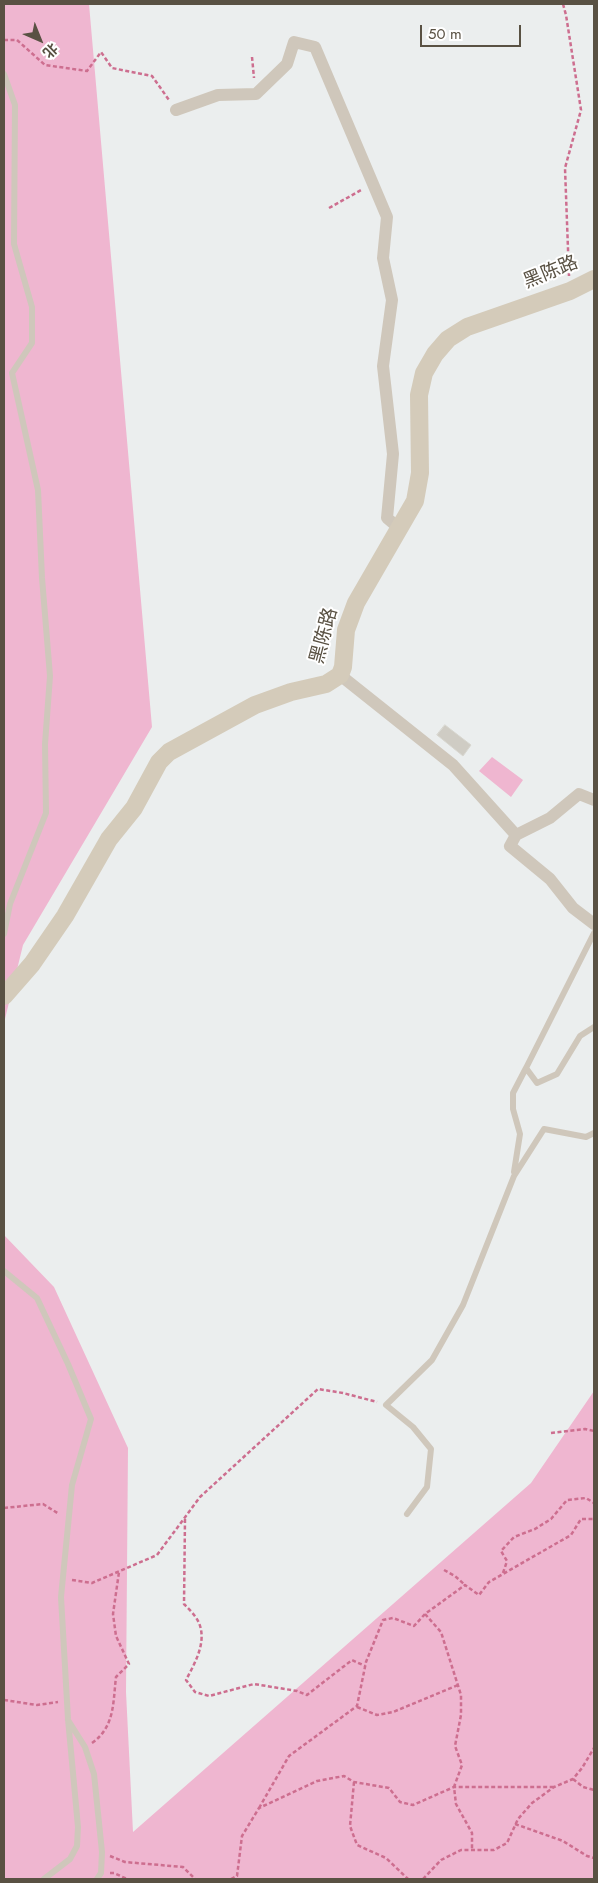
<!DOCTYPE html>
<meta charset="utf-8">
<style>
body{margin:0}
#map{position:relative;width:598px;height:1883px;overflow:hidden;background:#ebeeee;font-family:Jost,"Noto Sans SC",sans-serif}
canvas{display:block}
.frame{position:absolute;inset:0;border:5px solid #595143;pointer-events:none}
.north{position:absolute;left:15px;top:15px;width:50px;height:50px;-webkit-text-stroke:4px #fff;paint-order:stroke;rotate:136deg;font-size:14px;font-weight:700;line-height:20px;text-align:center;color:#595143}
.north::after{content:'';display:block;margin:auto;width:18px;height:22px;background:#595143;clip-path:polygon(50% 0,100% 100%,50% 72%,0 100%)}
.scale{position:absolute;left:420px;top:25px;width:101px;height:22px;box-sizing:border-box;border:2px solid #595143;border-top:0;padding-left:6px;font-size:15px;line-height:18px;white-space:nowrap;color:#595143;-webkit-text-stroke:4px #fff;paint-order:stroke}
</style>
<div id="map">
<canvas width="598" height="1883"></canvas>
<div class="frame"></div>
<div class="north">北</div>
<div class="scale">50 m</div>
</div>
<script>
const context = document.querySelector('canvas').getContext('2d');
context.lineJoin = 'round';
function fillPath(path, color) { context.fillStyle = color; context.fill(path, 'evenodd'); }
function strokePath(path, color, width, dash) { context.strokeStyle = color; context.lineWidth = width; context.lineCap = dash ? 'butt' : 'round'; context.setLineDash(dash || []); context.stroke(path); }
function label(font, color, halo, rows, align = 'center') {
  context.font = font + ' Jost,"Noto Sans SC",sans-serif'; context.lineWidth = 4; context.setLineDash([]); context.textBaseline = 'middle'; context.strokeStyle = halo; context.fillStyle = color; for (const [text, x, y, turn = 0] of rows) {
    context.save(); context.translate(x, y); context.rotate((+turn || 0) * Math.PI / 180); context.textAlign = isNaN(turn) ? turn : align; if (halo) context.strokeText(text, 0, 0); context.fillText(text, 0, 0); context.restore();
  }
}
const green = new Path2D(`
 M4,4H89L152,727L23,945L4,1023Z
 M492,757L523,780L511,797L479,771Z
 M4,1235L54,1287L128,1448L126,1692L133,1832L531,1483L594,1391V1879H4Z`);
const building = new Path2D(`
 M445,725L471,745L463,756L437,735Z`);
const path = new Path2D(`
 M563,4L566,15L581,110L565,168L569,276
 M4,40H17L45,65L87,71L101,52L112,68L152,76L169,100
 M252,57L254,78
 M329,208L363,189
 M551,1433L585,1429L594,1431
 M4,1508L43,1504L59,1514
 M185,1519L184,1604C189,1609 196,1616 199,1623C207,1642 195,1663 186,1680L195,1692L209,1696L254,1684L297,1691L307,1695L352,1660L365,1666
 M444,1570L455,1576L465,1585
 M503,1573L507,1561L501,1551L514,1537L535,1529L551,1519L567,1500L586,1498L594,1503
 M72,1580L92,1583L157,1555L200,1497L318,1389L343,1393L377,1402
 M425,1614L441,1632L461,1695V1715L455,1746L462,1765L454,1787L456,1804L472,1833V1850
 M4,1700L37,1705L58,1702
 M357,1707L377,1715L393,1712L458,1685
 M92,1743C115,1727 113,1702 116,1677L129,1664L116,1636L113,1614L119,1572
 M573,1779L583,1787L594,1790
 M354,1782L350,1826L357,1845L386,1858L408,1879
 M259,1808L289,1756L357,1706L366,1662L383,1620L393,1618L414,1626L425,1614L465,1585L479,1595L489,1582L571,1535L581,1519H594
 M515,1824L563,1841L587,1856L594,1858
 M110,1856L125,1862L183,1867L195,1879
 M110,1873H114L127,1879
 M231,1879L237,1876L242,1836L259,1808L317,1781L344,1776L354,1782L389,1788L400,1802L413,1805L454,1787H554
 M423,1879L441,1860L461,1850H494L507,1843L518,1819L532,1803L554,1787L573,1779L582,1768L594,1748`);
const lane = new Path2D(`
 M4,74L15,105L14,244L32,307V343L12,373L38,490L42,578L50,676L45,744L46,813L10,904L4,934
 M594,933L526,1068L537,1083L557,1074L580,1036L594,1027
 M514,1172L520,1134L513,1109V1093L526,1068
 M4,1271L37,1298L68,1364L91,1419L72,1485L61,1597L68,1719L78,1827L77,1846L70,1859L44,1879
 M407,1514L427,1487L431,1449L413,1427L386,1405L432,1360L463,1305L514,1176L544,1129L586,1137L594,1133
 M68,1720L85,1747L94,1774L102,1852L101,1873L97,1879`);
const street = new Path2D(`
 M176,110L218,95L256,94L287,64L294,42L315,47L387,217L383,258L392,300L383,366L393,454L387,518L400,529
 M340,675L453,765L516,835
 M594,800L579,794L550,818L516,835L510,846L550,879L573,908L594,924`);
const secondary = new Path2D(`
 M4,996L32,964L65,916L109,839L134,808L159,762L169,752L255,705L291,692L326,684L340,675L343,667L346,630L356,603L415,501L420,473L419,395L424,373L435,354L448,339L467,327L570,291L594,279`);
const streetNames = [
 ["黑陈路",551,273,-22],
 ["黑陈路",325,636,-75]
];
fillPath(green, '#efb6d0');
fillPath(building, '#cfccc4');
strokePath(building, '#d7d6cf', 1);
strokePath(path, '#cd6e8f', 2.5, [4, 2.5]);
strokePath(lane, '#cfc7bb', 6);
strokePath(street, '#cfc7bb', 12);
strokePath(secondary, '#d4cbba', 18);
label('19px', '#595143', '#fff', streetNames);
</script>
